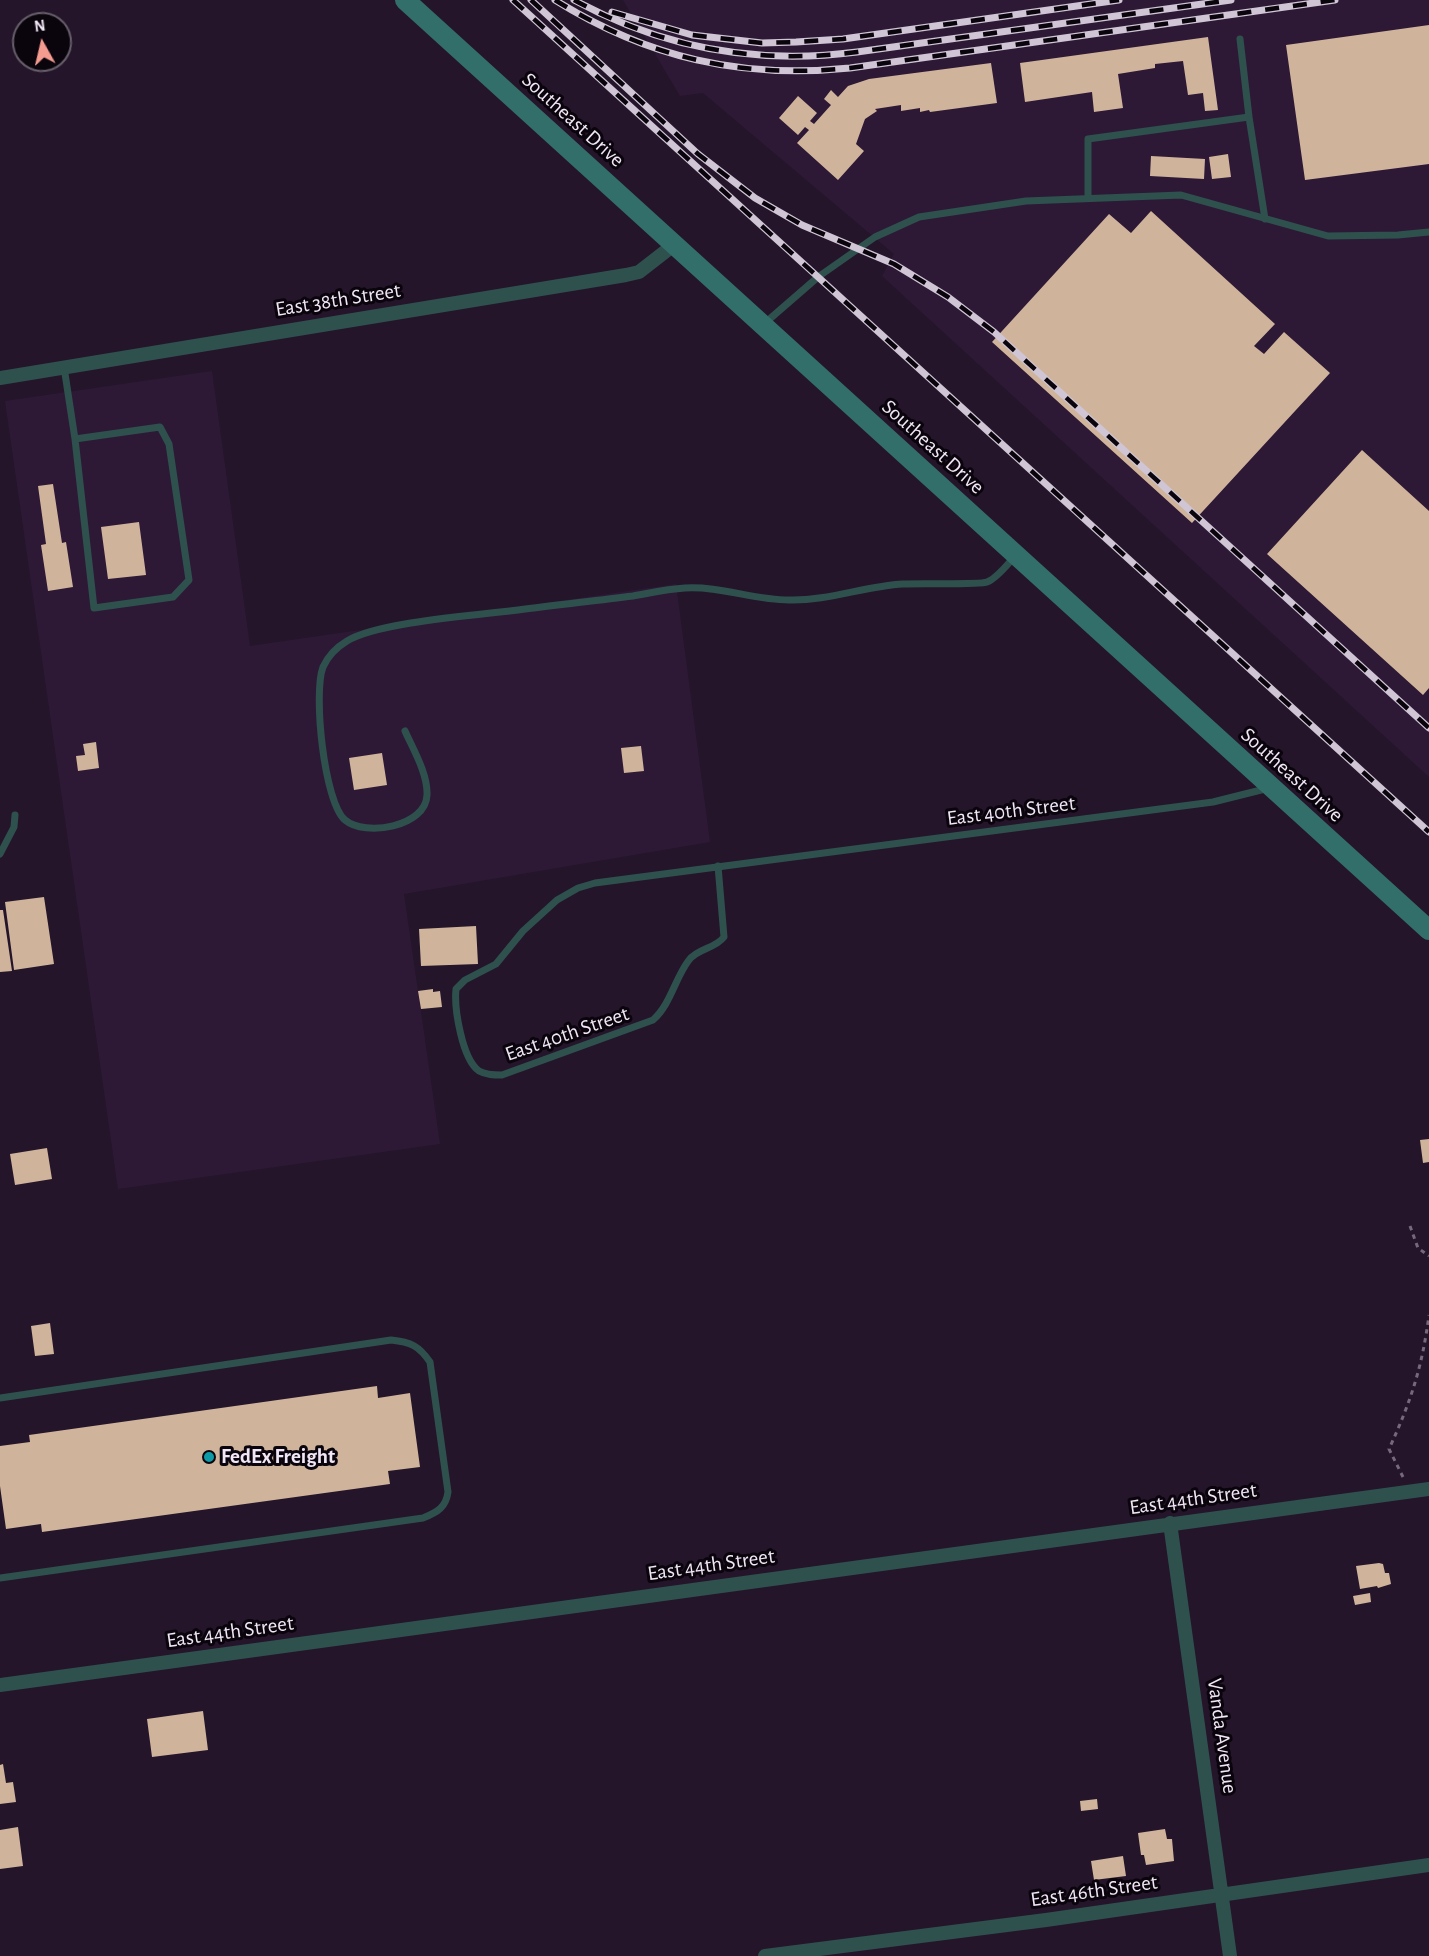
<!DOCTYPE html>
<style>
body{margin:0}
#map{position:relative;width:1429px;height:1956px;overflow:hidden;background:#24152a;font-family:"Alegreya Sans",sans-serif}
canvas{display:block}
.north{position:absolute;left:12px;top:12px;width:60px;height:60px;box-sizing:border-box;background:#0a040c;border:2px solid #665f6a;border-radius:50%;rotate:352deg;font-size:16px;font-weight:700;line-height:24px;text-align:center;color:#f1e7f6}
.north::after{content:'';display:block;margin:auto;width:21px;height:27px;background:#f59c91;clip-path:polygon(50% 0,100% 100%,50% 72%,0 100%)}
</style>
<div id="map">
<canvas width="1429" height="1956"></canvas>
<div class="north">N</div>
</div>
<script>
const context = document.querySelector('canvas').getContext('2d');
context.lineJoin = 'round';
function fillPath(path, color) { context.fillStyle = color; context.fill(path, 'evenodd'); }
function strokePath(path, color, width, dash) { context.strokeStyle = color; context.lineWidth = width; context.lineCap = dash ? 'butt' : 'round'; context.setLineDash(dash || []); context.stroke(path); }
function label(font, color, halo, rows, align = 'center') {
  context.font = font + ' "Alegreya Sans",sans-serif'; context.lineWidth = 6; context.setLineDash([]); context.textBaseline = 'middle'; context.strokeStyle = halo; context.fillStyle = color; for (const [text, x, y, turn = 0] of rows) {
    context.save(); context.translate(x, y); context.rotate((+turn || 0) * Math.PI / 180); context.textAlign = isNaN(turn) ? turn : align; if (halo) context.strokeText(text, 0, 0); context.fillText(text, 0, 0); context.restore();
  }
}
const built = new Path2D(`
 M623,0H1429V777L882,276L894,254L703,93L680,96Z
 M212,371L250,646L676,584L710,842L404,894L440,1144L118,1189L5,401Z`);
const building = new Path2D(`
 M1429,25V164L1305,180L1286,45Z
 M1208,37L1218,110L1205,111L1203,93L1188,95L1183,61L1155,64V68L1118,74L1123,108L1094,112L1092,92L1025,102L1020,63Z
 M991,63L997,103L930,112L929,110L920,112V108L901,111V105L875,109L877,111L865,119L856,144L864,151L838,180L797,143L809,130L805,127L798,135L779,118L798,96L817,113L810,121L814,124L831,105L824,99L831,90L838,97L848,86L869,79Z
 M1228,154L1231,177L1212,179L1209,157Z
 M1151,156L1205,159L1204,179L1150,176Z
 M1151,211L1275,324L1254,346L1264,354L1284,332L1330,373L1192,523L992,342L1109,214L1131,233Z
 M1362,450L1429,511V688L1423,695L1267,554Z
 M53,484L62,543L66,542L73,587L48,591L41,545L46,544L38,486Z
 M139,522L146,575L108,579L101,527Z
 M96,742L99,768L78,771L76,756L85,755L83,744Z
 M641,746L644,771L624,773L621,748Z
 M382,753L387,785L354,790L349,758Z
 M44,897L54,964L14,970L5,902Z
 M0,910H3L12,971L0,972Z
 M476,926L478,964L421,966L419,929Z
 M433,989V992L440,991L442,1007L421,1009L418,991Z
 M1429,1139V1162L1423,1163L1420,1140Z
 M47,1148L52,1179L15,1185L10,1154Z
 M50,1323L54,1354L35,1356L31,1326Z
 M377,1386L378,1398L410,1393L420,1467L388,1471L390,1484L42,1532L41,1524L6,1529L0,1486V1446L30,1442L29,1435Z
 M1379,1563L1383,1564L1385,1573H1389L1391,1584L1378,1588L1377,1586L1360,1589L1356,1566Z
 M1370,1593L1371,1602L1355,1605L1353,1596Z
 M203,1711L208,1750L152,1757L147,1719Z
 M3,1764L6,1783L13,1782L16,1802L0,1804V1765Z
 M1097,1799L1098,1809L1081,1811L1080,1801Z
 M18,1827L23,1866L0,1869V1830Z
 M1165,1829L1167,1839H1172L1174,1861L1146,1865L1144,1855H1141L1138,1833Z
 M1123,1856L1126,1876L1094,1880L1091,1861Z`);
const path = new Path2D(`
 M1410,1226L1418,1248L1429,1256
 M1403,1477L1389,1449C1411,1401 1422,1368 1429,1315`);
const lane = new Path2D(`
 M1240,39L1249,117
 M1088,198V139L1249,117L1265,219
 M765,323L818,277L875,237L919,217L1026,201L1181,195L1328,236L1398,235L1429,232
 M64,367L75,439L160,427L169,444L189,580L173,597L94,608L75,439
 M405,731C413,749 428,774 427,795C426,827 365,837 345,820C324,802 313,693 323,667C328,656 337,647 347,641C378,622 478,615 518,610C556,605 594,601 633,596C650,593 667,589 685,588C720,586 754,600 789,600C828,601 865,586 903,584C917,583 980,585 987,582C997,578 1007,565 1014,557
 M0,854L14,827L15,815
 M718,866L724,937C715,949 698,948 689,960C675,978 671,1004 653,1020L502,1075C494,1075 486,1075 479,1071C462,1059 454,1008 456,989L465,980L496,964L523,931L557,900L578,888L595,883L1213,802L1269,788
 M0,1398L391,1340C411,1342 419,1346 430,1362L448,1492C446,1507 438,1512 423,1518L0,1578`);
const street = new Path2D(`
 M0,378L626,275L639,272L675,244
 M1170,1523L1230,1956
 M0,1685L1429,1489
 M765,1956L1046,1920L1429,1865`);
const secondary = new Path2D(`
 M405,0L1429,930`);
const rail = new Path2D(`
 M513,0L1429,832
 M531,0L698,154L755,198L802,225L894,264L948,297L994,332L1429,728
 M555,0C648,58 741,79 850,68L1335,0
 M574,0C662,48 757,65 857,52L1231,0
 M612,12L692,35L762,43L796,42L843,39L1119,0`);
const markers = [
 [209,1457,6,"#0f9aa8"]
];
const streetNames = [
 ["Southeast Drive",573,120,42],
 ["East 38th Street",338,300,-9],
 ["Southeast Drive",933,447,42],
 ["Southeast Drive",1292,775,42],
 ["East 40th Street",1011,811,-7],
 ["East 40th Street",567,1034,-19],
 ["East 44th Street",1193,1499,-8],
 ["East 44th Street",711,1565,-8],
 ["East 44th Street",230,1632,-8],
 ["Vanda Avenue",1222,1736,82],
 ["East 46th Street",1094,1891,-8]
];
const poiNames = [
 ["FedEx Freight",221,1457]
];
fillPath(built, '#2d1935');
fillPath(building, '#cfb49b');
strokePath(path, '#76697c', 3, [4.5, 4.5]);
strokePath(lane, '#2e514e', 7);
strokePath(street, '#2e514e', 14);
strokePath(secondary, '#336f6a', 20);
strokePath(rail, '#cfc5d5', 7);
strokePath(rail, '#0a040c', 4.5, [14]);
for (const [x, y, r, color] of markers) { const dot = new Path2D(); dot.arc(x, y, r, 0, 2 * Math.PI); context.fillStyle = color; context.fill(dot); strokePath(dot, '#0a040c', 2); }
label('21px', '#f1e7f6', '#0a040c', streetNames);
label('bold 21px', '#f1e7f6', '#0a040c', poiNames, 'left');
</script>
